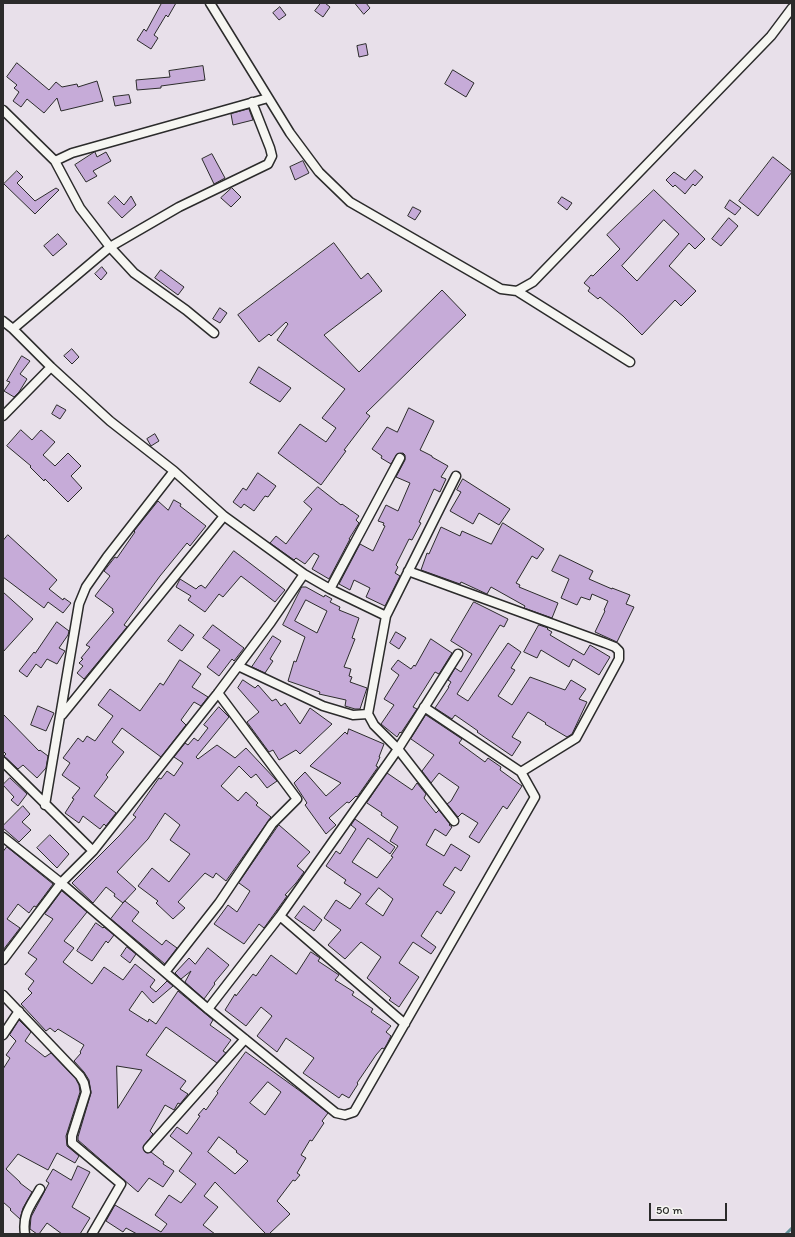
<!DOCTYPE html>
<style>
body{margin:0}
#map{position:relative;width:795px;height:1237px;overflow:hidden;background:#e8e0ea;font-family:Itim,sans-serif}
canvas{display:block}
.frame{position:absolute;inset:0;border:4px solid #2b2b2b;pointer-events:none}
.scale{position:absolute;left:649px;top:1203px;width:78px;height:18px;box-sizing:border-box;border:2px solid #2b2b2b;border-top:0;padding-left:5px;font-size:12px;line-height:14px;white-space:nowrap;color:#2b2b2b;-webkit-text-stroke:3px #f6f6f2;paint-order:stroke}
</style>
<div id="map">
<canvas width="795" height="1237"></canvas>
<div class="frame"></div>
<div class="scale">50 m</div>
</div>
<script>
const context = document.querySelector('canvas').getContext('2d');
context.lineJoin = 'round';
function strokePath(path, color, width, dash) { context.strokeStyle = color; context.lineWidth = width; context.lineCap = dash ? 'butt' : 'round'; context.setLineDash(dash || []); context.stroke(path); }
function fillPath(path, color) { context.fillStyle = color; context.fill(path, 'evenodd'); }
const stream = new Path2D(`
 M786,1234L792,1228`);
const building = new Path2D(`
 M162,3H176L168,17L166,15L154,35L158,38L151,49L137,40L144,29L146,31Z
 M321,3H325L330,7L323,17L315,11Z
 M355,3H366L370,8L364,14Z
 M280,7L286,15L279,20L273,13Z
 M366,44L368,55L359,57L357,46Z
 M17,63L49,90L56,82L62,87L77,84L78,87L97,81L103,101L61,111L57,98L44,113L27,99L21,107L13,101L19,92L14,88L17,85L7,77Z
 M203,66L205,80L161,86V88L137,90L136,80L170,77L169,71Z
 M453,70L474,83L466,97L445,84Z
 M129,95L131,103L115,106L113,97Z
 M249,109L253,120L233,125L231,114Z
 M95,152L97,157L106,152L111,161L93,171L97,176L86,182L75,165Z
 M212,154L225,178L214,184L202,159Z
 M773,157L792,172L758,216L739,201Z
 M303,161L309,173L295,180L290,167Z
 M695,170L703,177L695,186L693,184L685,194L675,185L673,187L666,180L674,172L685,180Z
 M17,171L23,177L17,183L35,201L56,188L59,190L35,214L4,184Z
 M232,188L241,197L231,207L221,198Z
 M654,190L705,239L695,249L689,243L669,266L696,291L681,306L675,300L642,335L623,316L600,297L598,299L588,291L590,288L584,283L591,275L593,276L620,249L607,235ZM664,220L679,234L637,281L622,266Z
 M115,196L124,205L131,196L136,205L122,218L108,203Z
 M562,197L572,203L567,210L558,203Z
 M730,200L741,208L735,215L725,208Z
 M413,207L421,211L415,220L408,216Z
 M729,218L738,226L721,246L712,239Z
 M58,234L67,244L53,256L44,246Z
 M334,243L361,279L368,273L382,291L324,335L359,372L442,290L466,315L366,413L370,416L344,450L346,451L321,485L278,453L300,424L326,442L336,428L322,418L345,389L277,340L288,324L286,322L271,336L269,334L259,342L238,315Z
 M102,267L107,273L101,280L95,274Z
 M161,270L184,287L178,295L155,278Z
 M220,308L227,313L220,323L213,319Z
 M72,349L79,357L72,364L64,356Z
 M22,356L30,361L20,374L27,379L19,392L14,397L4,391L10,382L7,381Z
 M259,367L291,388L280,402L250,383Z
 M57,405L66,410L60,419L52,414Z
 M409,408L434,421L420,450L432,456V457L448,466L441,477L446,479L440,492L434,489L419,522L421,523L412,540L409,539L396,565L398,567L395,573L400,576L385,606L366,597L370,588L354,580L350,590L339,584L360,544L373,551L385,526L383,525L384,523L378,521L386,505L398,511L410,483L396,477L405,460V455L403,453L397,454L391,464L381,458L382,456L372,449L387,427L397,432Z
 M21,430L32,440L41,430L55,442L43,455L55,466L68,453L81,466L71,476L82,488L68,502L45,479L44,481L30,467L31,466L7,446Z
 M155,434L159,441L151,446L147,439Z
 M258,473L276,486L268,497L265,496L254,511L244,504L241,508L233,502L243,488L246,490Z
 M463,479L510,509L499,525L479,513L473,524L450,511L461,492L457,490Z
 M318,487L341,505L342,504L359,516L356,520L359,523L349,539H350L329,579L312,569L319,556L314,553L305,564L296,558L294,560L270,543L276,536L286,544L312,509L304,502Z
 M174,500L181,504L180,506L206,526L190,546L187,543L160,576L124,625L127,627L84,679L77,673L83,666L79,663L83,659L81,658L90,647L86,645L114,612L112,611L113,609L95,596L110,576L104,571L115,557L117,558L135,532L134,531L158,501L168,510Z
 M503,523L544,549L537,559L532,556L516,583L520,585L519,587L558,603L552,618L524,608L525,606L491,587L487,594L461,582L460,584L421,570L427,553L429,554L441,527L460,536L462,531L491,544Z
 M8,535L57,580L49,589L63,600L64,598L71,603L63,613L48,602L44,608L3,577V541Z
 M234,551L285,590L275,602L241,576L223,597L219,594L205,612L188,600L191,596L176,587L180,579L196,589L199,586H200L201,585L205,588Z
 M560,555L593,571L589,579L612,589V588L630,595L626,604L634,607L617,642L595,632L605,611L604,610L608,601L592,594L590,600L581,597L577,605L561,598L569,579L552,571Z
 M302,587H306L324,597L325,595L332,599L330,602L340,607L339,610L359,618L352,638L355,639L344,667L351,669L349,676L352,677L350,682L367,688L360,709H355L345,706L346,700L319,694L320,692L288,681L294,661L296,662L305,637L283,625ZM306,600L327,611L317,633L295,621Z
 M3,592L33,619L3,652Z
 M474,602L508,619L504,627L500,625L457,694L468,701L508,643L521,652L511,668L515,670L498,696L512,705L530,677L565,690L571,680L586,689L579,699L587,702L572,734L567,737L545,724L546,723L528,712L512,737L521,742L512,756L477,732L478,731L455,715L452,719L435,708L449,687H448L451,682L448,680L455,668L461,672L472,654L451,641Z
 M57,622L69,631L68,635L59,648L65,651L57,664L47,659L41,668L36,664L27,677L19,671L34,652L35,653Z
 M180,625L194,635L182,651L168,641Z
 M213,625L244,648L234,661L232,659L219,676L207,667L220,650L203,638Z
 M539,625L548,628L547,629L552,632L550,635L584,655L590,645L610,657L599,675L573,659L569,667L541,650L537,658L524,652Z
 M396,632L406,638L399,649L390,643Z
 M273,636L281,641L270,659L273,661L265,673L252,667Z
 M431,639L452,653L439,674L435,672L413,707L417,709L401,733L400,732L397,737L381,724L394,705L384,699L399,675L391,669L398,660L411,669L414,665L415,666Z
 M180,660L201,674L192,687L208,697L201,706L194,702L181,720L186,725L161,757L122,728L112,742L124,752L106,775L108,777L94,796L116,813L106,826L104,824L100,829L83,816L79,823L65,813L74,799L72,798L80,788L62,775L70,763L63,758L78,738L83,742L87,736L95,741L113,716L98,705L110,689L140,711L160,683L163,685Z
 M243,680L255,688L258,685L272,701L276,699L281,706L285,703L300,724L310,708L332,724L300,754L296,750L279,760L273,750L269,752L247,722L259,712L238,688Z
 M38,706L54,713L46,731L31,725Z
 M219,707L229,717L196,757L198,759L217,745L235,758L246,748L277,781L267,788L256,774L251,778L239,766L221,786L238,801L246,792L258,803L256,805L271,817L226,881L216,873L213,878L205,873L178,902L185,908L173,919L156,903L158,901L138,886L152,868L169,882L190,854L170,840L180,825L165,813L148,839L117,872L136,889L123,903L114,896L115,894L106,887L93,903L72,883L119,836L136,817L133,815L159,778L161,779L167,771L174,776L183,763L174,757L185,743L188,745L194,738L198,741L208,728L204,725Z
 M3,714L39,751L40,750L48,756L46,768L37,778L23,765L18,769L4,756L6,754L3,751Z
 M426,715L462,739L459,743L485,762L488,758L501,767L500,770L522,786L507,809L503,806L479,843L469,837L478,823L462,813L458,817L447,804L451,801L459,787L439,773L431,783L422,771L434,755L411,739Z
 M349,729L384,744L379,757H380L376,766L378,767L357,797L356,796L349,803L347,802L329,818L336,825L326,834L305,805L307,803L294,783L305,772L326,796L341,783L310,766L345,732L347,734Z
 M387,773L412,790L417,783L426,794L424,798L436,813L439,810L450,824L449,825L452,827L446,836L435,829L426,845L444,856L451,844L470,856L461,871L455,867L443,885L455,892L441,914L437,911L421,936L436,947L431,954L413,942L399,963L419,977L399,1007L389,1000L391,998L367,978L381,957L361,942L345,959L328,945L341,930L324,918L336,900L350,909L361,894L344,883L346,880L326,866L336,851L340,854L356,829L351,825L355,819L395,847L390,854L368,838L352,862L377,878L393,857L391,856L398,846L390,841L398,827L381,815L382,813L367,803ZM379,888L393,899L383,916L366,904Z
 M10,778L27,794L18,806L11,800L14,797L3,785Z
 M23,806L30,814L22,822L31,830L19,842L3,828V826Z
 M279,825L310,852L297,866L304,872L296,883L285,895L287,896L264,928L259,924L244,944L214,924L228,905L237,912L250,891L239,883Z
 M50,835L69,854L57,868L37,848Z
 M7,847L53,884L36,907L34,906L29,913L18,904L7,919L20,928L3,950V852Z
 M62,891L87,912L64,941L74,948L63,962L92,984L104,967L123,980L135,964L155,980L150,987L156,992L167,981L173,986L153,1003L142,991L129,1010L148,1022L149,1019L156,1024L178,991L213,1020L210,1025L231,1040L223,1051L226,1053L217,1063L166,1027L146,1055L186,1081L180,1089L188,1094L180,1104L178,1103L174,1110L165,1105L150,1131L153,1134L143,1147L145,1152L147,1153L151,1152L164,1162L163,1164L174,1171L163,1187L149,1178L138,1192L78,1140V1137L91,1093L89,1080L84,1072L74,1061L81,1053L80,1052L84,1045L58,1029L55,1032L50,1028L46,1031L21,1004L32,993L28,989L34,981L25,974L37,959L28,953L53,919L45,914ZM117,1066L142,1070L118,1108Z
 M125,901L139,912L132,921L162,945L166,940L177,948L165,964L111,919Z
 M304,906L322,920L314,931L295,918Z
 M96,923L103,928L104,927L114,935L108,943L106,941L92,961L77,951Z
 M127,947L136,954L130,963L121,956Z
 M208,948L229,965L214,983L215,984L204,999L185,982L191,971L181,979L175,973L189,958L195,964Z
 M311,952L320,958L318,961L339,975L335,980L354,992L352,995L373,1009L371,1012L391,1026L386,1032L391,1036L387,1044L384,1049L382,1048L376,1055L357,1083L358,1084L349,1098L342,1094L339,1098L303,1073L314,1058L286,1038L277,1052L257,1036L272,1016L261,1007L246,1026L225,1010L235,994L236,996L253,974L256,976L271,955L296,974Z
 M19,1020L31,1032L25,1041L45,1057L51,1053L76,1079L79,1085L80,1092L66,1136L67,1146L79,1156L75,1163L57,1153L48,1170L18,1154L6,1169L20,1182V1183L32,1192L23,1208L20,1219L10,1210L11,1209L3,1202V1069L10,1058L6,1055L16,1041L10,1035Z
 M246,1052L300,1091L328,1113L322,1121L324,1123L312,1141L310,1140L301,1155L306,1158L297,1173L300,1175L295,1181L293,1180L277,1201L290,1214L269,1234H266L215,1182L204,1196L218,1207L203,1225L215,1234H137L126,1228L123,1232L106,1221L115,1205L161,1232L167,1224L155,1215L169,1195L181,1203L196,1184L179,1171L192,1153L170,1136L177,1127L187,1134L200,1116L198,1115L204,1108L206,1110L218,1093L217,1092ZM268,1082L281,1092L265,1115L250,1103ZM219,1137L237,1151L236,1152L248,1161L235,1174L208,1152Z
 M78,1166L90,1172L72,1207L90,1218L80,1234H62L47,1223L39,1234H37L30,1229L31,1217L49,1183L46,1181L53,1169L71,1180Z`);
const street = new Path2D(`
 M210,3L290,133L319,172L350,202L501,289L517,291L630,362
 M3,110L55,161L80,208L110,247L134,273L186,310L214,333
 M55,161L72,153L268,98
 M517,291L533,282L771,36L792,8
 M3,321L13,329L51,367L110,421L174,471L224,516L304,574L330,589L386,616
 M13,329L110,247L179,207L268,164L272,156L270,148L252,102
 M3,416L51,367
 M408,571L605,643L615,647L619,651V659L576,738L521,772
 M330,589L400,458
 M238,666L323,706L353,715L368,714
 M62,715L224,516
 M3,762L93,851
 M45,805L79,604L86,587L107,557L174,471
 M454,821L398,749L374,725L368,714L386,616L456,476
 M3,837L61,883L208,1009L336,1113L345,1115L354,1112L535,797L521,772L424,707
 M280,916L405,1024
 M3,960L61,883L93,851L218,693L271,622L304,574
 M165,972L219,903L272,824L297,799L218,693
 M3,995L80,1076L84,1083L86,1092L72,1136V1143L121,1184L92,1234
 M208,1009L280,916L398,749L458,654
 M3,1035L19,1011
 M148,1148L245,1039
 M25,1234C22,1214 31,1205 40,1189`);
strokePath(stream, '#63939b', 3);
fillPath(building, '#c6abd8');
strokePath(building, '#2b2b2b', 1);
strokePath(street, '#2b2b2b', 11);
strokePath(street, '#f6f6f2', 8);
</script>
